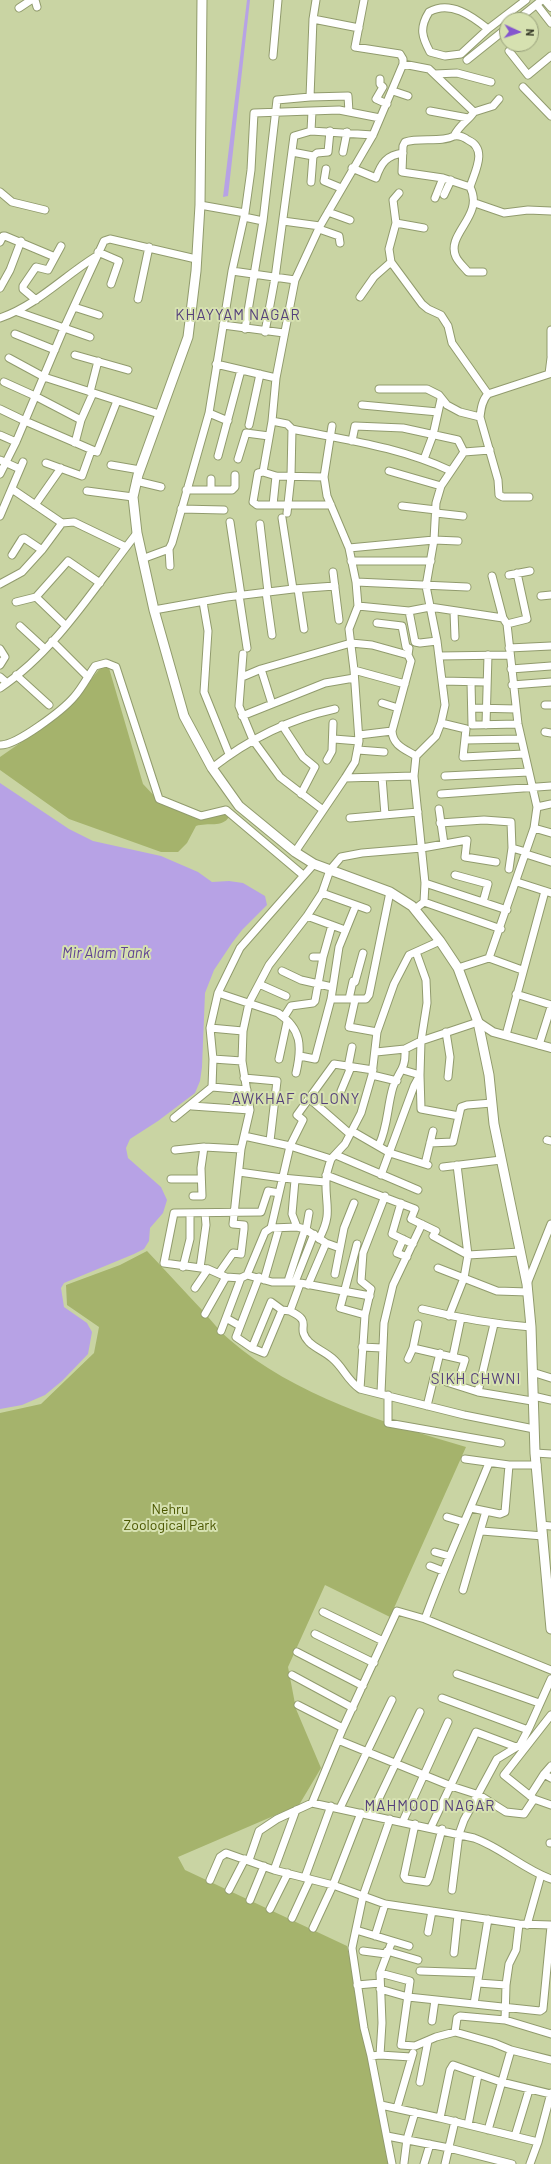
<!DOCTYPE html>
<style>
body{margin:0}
#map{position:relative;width:551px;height:2164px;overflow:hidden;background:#c9d4a3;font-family:Barlow,sans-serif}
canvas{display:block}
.north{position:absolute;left:499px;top:12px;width:40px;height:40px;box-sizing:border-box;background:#d6e1b0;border:1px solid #969e79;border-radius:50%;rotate:93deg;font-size:11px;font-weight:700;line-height:16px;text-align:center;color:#363a27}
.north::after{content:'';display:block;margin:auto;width:14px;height:18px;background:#8456ce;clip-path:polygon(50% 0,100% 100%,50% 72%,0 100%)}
</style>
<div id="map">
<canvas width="551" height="2164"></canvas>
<div class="north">N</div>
</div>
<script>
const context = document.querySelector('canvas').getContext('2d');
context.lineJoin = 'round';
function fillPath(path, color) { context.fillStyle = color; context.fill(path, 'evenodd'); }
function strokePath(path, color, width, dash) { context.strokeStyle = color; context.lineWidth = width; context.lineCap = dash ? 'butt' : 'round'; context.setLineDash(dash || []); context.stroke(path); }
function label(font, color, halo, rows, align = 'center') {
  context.font = font + ' Barlow,sans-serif'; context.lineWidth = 4; context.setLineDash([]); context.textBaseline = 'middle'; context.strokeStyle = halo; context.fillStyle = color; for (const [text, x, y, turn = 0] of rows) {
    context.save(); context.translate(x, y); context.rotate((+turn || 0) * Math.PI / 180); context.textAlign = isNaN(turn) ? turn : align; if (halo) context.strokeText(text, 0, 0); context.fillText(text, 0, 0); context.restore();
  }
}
const green = new Path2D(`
 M101,667L109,668L143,784L159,801L200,817L225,811L229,817C222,828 208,822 196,826L187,843L178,852H161L69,819L0,770V757L46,725L74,701Z
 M147,1251C166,1271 184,1291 203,1311C212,1321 220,1332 230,1340C293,1395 387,1424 466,1447L390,1617L325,1585L288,1667L296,1709L321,1768L299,1805L178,1857L185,1870L347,1946L390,2164H0V1413L41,1404L94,1353L99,1327L67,1305L66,1285L120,1265Z`);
const water = new Path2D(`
 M247,0H250L228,196L223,197Z
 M0,783L69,829L93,841L161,856L198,872L212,882L229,881L243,883L265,896L267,905L242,930L232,943L214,970L205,993L202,1067L200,1081L195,1093L158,1121L130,1139L126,1148L128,1158L161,1187L167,1200L163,1213L150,1228L149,1241L144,1249L134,1254L64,1283L61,1288L64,1307L87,1323L92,1332L88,1354L62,1381L45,1395L22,1405L0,1409Z`);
const minor = new Path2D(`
 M35,0L37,7
 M364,0L355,47L400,54L403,59V64L429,69L474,112L493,106L499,99
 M537,5L551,23
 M19,8L31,0
 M313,19L359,28
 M517,20L542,0
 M488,29C472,16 450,0 429,12C419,28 422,37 430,52L445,56L461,54L488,29L526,0
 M509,51L528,75L551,56
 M273,56L278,0
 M467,60L507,28
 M435,74L457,73L491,82
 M380,79V84L383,87L376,99L387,104
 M523,87L551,116
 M393,91L408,96
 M310,97L313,19L316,0
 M430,111L468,118
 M311,131L312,111
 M454,136C441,143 420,137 405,142L403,146L402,172L443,178L470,187C485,216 445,234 456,257C459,263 465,268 468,272H483
 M292,152L313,156
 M343,152L347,132
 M352,168L376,178C381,163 387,155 403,153
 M326,169L324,181L341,188
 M311,182L313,156L317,153L328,152L330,131
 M470,187C475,171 488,149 468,140C464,137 459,135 454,136C460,124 468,121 474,112
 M0,192L12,202L45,210
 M399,193L393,200L396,223L389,249L391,262L422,304L428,309L441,315L448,326L452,343L488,394
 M444,195L451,180
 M435,198L443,178
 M475,203L504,213L528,210L551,211
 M200,205L245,213
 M328,212L350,220
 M244,217L263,221
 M283,221L320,226
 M396,223L424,228
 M319,229L339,236L340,243
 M0,242L3,236H5L55,257
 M98,252L119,261L111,284
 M232,271L295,280
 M0,288L10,270L21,241
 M360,297L374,277L391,262
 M138,299L149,247
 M36,300L23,289V286L36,267L48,270L61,246
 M74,307L99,315
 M18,312L90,337
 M0,318C37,305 63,277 95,257
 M223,325L284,333
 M245,329L263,221L277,100L310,97L348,96L349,112
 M551,330V356
 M265,332L275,278L294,136L311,131L373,135
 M15,334L55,350
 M75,355L128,370
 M9,358L44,377L159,414
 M216,364L276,378
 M4,382L35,396L81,420
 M379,389H427L439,395L447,405L460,412L480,417
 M90,392L98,361
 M362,405L438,412
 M0,409L25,421
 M209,413L228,421
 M25,421L97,452L117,401
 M272,421L287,424L292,429L291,476L287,513
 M249,425L260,374
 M292,429C346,440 400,447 451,471
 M0,435L16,442
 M352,441L355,426L403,428L458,440L464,452
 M75,443L81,420L93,393
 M218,456L241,370
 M238,459L246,433L269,436
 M424,459L433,435L441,399
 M0,460L20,469
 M46,463L82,476L91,451
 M111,465L140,470
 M389,471L441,486
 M263,472L276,476L324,477
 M0,474L16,442L64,328L104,241L110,239L196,259
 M136,481L161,487
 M12,489L62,523L74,522L126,547
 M186,490H232L235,487V475
 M211,490V479
 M87,491L133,497
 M529,497H503L499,495L498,480L480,417C481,409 482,400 488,394L549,374L551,358
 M35,505L61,468
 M273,505L276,476
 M331,505H257L253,502L258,473L263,472L272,421L276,378L295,280L320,226L373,135L403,64
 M402,506L436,510
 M181,509L224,510
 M436,513L463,516
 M0,516L23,462
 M230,522L241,595
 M260,524L268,592
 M349,548L434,540L458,541
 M169,549L170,566
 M12,555L22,539L24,538L42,550
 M142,559L169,549L172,543L209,413L232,271L245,213L251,170L254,113L339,110L380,118
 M351,561H431
 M333,572L339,620
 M509,575L530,571
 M356,582L467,587
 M0,584L22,572L42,550L62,523
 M293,589L335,586
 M298,589L304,629
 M266,592L272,635
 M239,595L247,648
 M541,596L551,595
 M36,597L65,625
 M16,602L36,597L68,561L100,583
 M203,602L208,631L204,692L229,754
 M358,606L409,611L430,607L503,618
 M154,610L227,597L293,589L282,518
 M409,611L415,642L420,643L437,641
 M454,612L455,637
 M377,623L402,626L406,647L409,648L408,655
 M507,624L527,619L517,573
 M20,626L45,649
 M52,641L88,677
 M509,648L551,646
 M0,649L5,657L0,665
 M243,654L239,706L253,740L280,777L323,810
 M439,656L509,655
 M261,669L272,704
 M511,669L551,666
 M354,670L405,684
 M16,675L49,705
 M0,677L7,683
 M242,677L261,669L351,643L372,645L408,655L411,661L392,731C393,746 405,749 416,756
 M442,681L486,682
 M471,682L472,725L518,724
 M512,685L551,682
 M0,688C56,651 96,585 137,533
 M382,703L398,708
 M545,705H551
 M473,708L516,709
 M242,716L325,683L354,678
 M441,723L466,729L463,757L524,754
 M282,725L303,757L315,767L301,794
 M486,725L488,655
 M545,732L551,733
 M359,735L392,731
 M334,739L359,741
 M465,740L521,739
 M0,745C16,746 63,710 74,697C82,688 88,676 95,666L106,663L116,667L159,799L201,816L226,810L303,875
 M358,750L384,752
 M327,760L332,751L333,723
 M212,768C249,739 289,719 335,709
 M445,776L529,772
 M382,777L385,815
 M345,778L414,776
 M441,794L551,786
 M537,807L551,804
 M439,809L444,844
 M350,818L418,812
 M440,823L484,820L511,822L512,848L509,869
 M534,828L551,833
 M512,848L526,852
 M295,852L345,778L355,762L359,741L354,670L349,629L358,606L356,582L349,548L327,496L324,477L332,426
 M526,854L551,862
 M455,875L488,884L483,902
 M517,882L551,893
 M425,883L507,910
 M322,893L367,909
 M424,902L501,929
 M356,905L339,947L331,999H366L369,995L390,892
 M415,909L424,902L425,883L414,776L416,756L436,736L441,723L445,705L437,641L426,586L434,540L436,503L441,486L464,452L490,450
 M307,916L345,930
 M323,957L332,925
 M489,958L522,970
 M458,968L489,958L534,828L537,807L518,724L507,624L503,618L492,576
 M282,971L301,980L332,987
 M259,984L286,996
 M218,993L278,1013C302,1029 302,1047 296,1073
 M516,994L551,1005
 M349,999L353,981L355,982L363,953
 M355,1000L349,1027L377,1032
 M284,1017L291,1006L313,1003L315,1001L323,957H313
 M210,1028L243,1031
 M446,1032L450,1057L448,1077
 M506,1035L545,891
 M539,1045L551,1007
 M376,1052L405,1049L421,1041L478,1022
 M300,1056L315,1059L331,999
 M213,1059L242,1061
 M279,1059L287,1022
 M348,1067L352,1047
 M403,1070L420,1075L421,1109L459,1116
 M372,1075L397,1081
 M244,1078L277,1081L270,1141
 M212,1087L247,1090
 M341,1091L351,1067
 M310,1099L350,1134
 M192,1106L250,1110
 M174,1118L212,1087L213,1059L210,1028L218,993L240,948L314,864
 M352,1131L390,1153L428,1165
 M244,1136L290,1146L331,1159L345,1144L361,1113L372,1075L377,1032L394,984L409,955L440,941
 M547,1140L551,1141
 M430,1143L453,1142L461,1107L467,1105L492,1103
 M379,1145C388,1126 387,1107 393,1087C399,1070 406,1070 405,1049
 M175,1150L204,1147L241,1149
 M336,1155L418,1190
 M425,1164L433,1131
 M443,1167L501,1160
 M239,1172L282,1178L325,1182
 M326,1175L415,1209L411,1219L436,1231L433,1236L468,1255L520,1252
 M381,1175L414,1086L420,1075L421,1041L427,1003L426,980L416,952
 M171,1179H201
 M295,1180L292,1214L297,1227
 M279,1193L268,1191L261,1212L174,1213L164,1263L208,1269L226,1277L241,1278L247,1275L272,1282H295L370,1296
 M193,1196H202L201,1168L204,1147
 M385,1196L363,1253L361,1281L371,1289L365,1315L360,1389L464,1415L534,1429
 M401,1203L392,1234L413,1244
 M271,1228L297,1227L305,1229L326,1243L340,1248
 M306,1230L309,1213
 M319,1239C333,1213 325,1206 326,1180C326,1173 329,1166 331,1159
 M403,1239L397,1253L407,1257
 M357,1244L340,1308L365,1315
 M183,1267L190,1239V1213
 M200,1268L206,1225L205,1213
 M438,1268L497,1291L528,1292
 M219,1273L233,1253L241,1254L244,1229V1225L233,1224L241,1149L250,1110L242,1061L243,1031L249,1003L269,965L307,916L322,893L330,870L341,857L362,853L422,848L467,840L465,857L496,862
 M335,1274L344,1228L354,1203
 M247,1275L265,1232L271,1228L290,1146L303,1120L297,1115L334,1064L373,1070
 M259,1277L236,1337L252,1348L264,1353L282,1310L290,1311L300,1284
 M264,1280L279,1228
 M288,1281L305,1229
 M295,1282L314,1234
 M527,1284L551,1224
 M308,1285L326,1243
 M195,1288L208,1269
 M422,1309C458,1318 494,1324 531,1327
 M290,1311C315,1323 294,1326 309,1342C315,1348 325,1352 332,1358C344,1368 346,1379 360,1389
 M205,1314L226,1277
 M449,1316L464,1278L468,1255L457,1165
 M226,1318L240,1326
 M221,1331L241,1278
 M362,1347L382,1348
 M252,1348L271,1302L282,1310
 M413,1348L465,1360L457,1385
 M453,1356L461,1318
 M408,1359L413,1348L418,1324
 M532,1372L551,1378
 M434,1378L478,1392L532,1401
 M478,1392L494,1324
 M381,1393L384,1323L393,1285L422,1224
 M388,1395V1423L501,1443
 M533,1396L551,1400
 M427,1406L440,1353
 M535,1453L551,1454
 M465,1459L509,1465H537
 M471,1508L500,1514L505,1512L509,1465
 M447,1517L464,1522
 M541,1525L551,1526
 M482,1531L543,1536
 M435,1552L449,1556
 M430,1566L443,1571
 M463,1590L486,1511
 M323,1612L383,1641
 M425,1619C444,1566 468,1515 489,1463
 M315,1634L374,1663
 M297,1652L363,1686
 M457,1674L539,1703
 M292,1675L353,1708
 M442,1698L528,1730
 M298,1705L343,1728
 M551,1715L504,1775L534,1799L551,1805
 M338,1740L451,1786L479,1795L506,1812L524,1814L534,1799
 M551,1766L544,1774L551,1778
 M530,1796L544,1774
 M312,1803L343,1728L397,1611L425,1619L551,1670
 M340,1808L392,1700
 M371,1815L420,1712
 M403,1821L448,1722
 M415,1824L404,1876L406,1879L427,1882L429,1878L442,1829
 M431,1827L476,1732L516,1747
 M550,1843H551
 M249,1860L259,1831L277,1819L312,1803L474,1838C502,1848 523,1869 551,1879
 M274,1870L296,1810
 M305,1877L331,1806
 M210,1880L220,1857L226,1853L274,1870L333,1885L385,1904L519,1924L551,1925
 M229,1890L245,1859
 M452,1890L459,1834L464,1820L497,1759L520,1745L529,1728L551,1679
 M250,1900L264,1866
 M270,1909L288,1873
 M292,1918L310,1879
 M519,1924L516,1950L509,1964L506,1985L505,2020L551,2034
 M527,1925L541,1875
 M313,1928L333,1885L361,1813
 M356,1930L409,1946
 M428,1932L432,1911
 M375,1936L385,1904
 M363,1951L386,1954
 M387,1951L418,1960
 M454,1953L458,1915
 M420,1971L479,1973
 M380,1973L410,1981L401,2045L415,2046L436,2037L455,2032L494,2043L511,2050L551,2060
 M478,1983L506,1985
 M357,1985L380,1983
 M380,1989L408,1997L474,2004L488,1919
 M474,2004L540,2011L543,2009L551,1926
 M432,2021L435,2000
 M455,2032L457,2018L460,2016L505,2020
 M380,2055L382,2023L380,1973L392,1941
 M371,2056L364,2028L352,1948L363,1896L390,1819
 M420,2082L428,2041
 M381,2105L440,2118L538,2142
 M397,2108L413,2053
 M440,2118L450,2070L453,2065L501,2082L551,2094
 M468,2125L478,2075
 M488,2130L511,2050
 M387,2136L449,2148L512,2164
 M515,2136L529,2090
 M404,2163L407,2139L415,2112
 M392,2164L371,2056L380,2055L411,2057
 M424,2164L430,2144
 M445,2164L455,2121
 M530,2164L538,2142L551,2093`);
const tertiary = new Path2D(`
 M545,0L551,7
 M478,1022L493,1032L551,1048`);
const secondary = new Path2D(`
 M202,0L200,205L196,271L188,337L138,475L133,497L137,533L154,610L184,716L212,768L239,806L295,852L314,864L390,892L412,906L440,941L458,968L478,1022L489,1075L494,1124L527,1284L531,1327L535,1453L551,1629`);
const parkNames = [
 ["Nehru",170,1509],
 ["Zoological Park",170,1525]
];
const neighbourhoodNames = [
 ["KHAYYAM NAGAR",238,315],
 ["AWKHAF COLONY",296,1099],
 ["SIKH CHWNI",476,1379],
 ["MAHMOOD NAGAR",430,1806]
];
const waterNames = [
 ["Mir Alam Tank",106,953]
];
fillPath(green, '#a5b36c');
fillPath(water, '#b7a2e5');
strokePath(minor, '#919b6d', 9);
strokePath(tertiary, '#919b6d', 10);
strokePath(secondary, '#919b6d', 11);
strokePath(minor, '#fff', 7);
strokePath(tertiary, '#fff', 8);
strokePath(secondary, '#fff', 9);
label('14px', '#4b5700', '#d6e1b0', parkNames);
context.letterSpacing = '1px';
label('15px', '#543f7b', '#d6e1b0', neighbourhoodNames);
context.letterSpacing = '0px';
label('italic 15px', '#604392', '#d6e1b0', waterNames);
</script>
